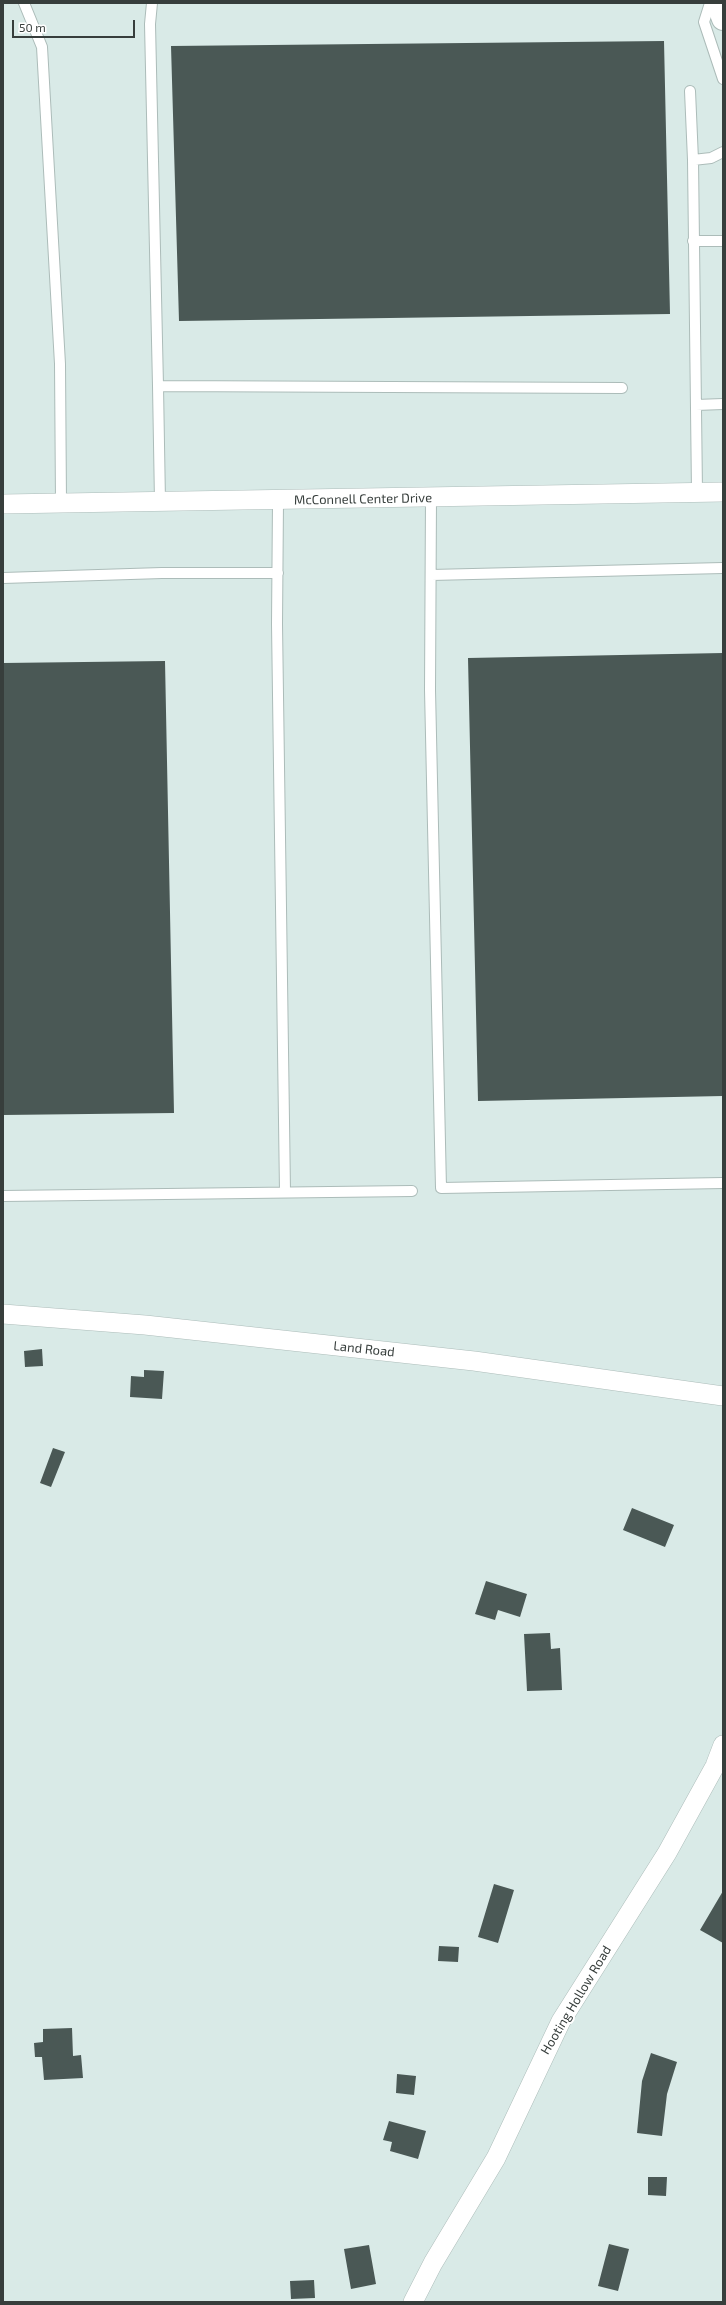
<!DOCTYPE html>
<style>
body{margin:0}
#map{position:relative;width:726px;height:2305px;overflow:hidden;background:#d9eae7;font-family:"Exo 2",sans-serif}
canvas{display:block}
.frame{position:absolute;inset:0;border:4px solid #373e3c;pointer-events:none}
.scale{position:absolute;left:12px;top:20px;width:123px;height:18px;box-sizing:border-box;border:2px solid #373e3c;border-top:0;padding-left:5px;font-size:12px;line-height:14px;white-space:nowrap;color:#373e3c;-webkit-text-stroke:3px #fff;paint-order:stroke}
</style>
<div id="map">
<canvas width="726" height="2305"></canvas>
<div class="frame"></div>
<div class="scale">50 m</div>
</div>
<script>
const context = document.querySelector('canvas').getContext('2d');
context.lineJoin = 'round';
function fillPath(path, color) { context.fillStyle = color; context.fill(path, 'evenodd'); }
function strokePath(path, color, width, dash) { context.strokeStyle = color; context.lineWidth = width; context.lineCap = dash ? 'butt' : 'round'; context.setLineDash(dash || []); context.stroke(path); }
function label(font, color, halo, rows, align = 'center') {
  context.font = font + ' "Exo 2",sans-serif'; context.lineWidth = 4; context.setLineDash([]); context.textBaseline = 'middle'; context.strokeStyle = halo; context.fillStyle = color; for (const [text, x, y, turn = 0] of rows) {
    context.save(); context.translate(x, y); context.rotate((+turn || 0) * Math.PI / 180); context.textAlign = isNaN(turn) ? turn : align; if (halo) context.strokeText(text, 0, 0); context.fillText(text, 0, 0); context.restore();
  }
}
const building = new Path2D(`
 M664,41L670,314L179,321L171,46Z
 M723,653V1096L478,1101L468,658Z
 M165,661L174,1113L3,1115V663Z
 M42,1349L43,1366L25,1367L24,1351Z
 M144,1370L164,1371L162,1399L130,1397L131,1376L144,1377Z
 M53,1448L65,1452L51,1487L40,1483Z
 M632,1508L674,1525L665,1547L623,1530Z
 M486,1581L527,1594L520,1617L498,1610L495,1620L475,1614Z
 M550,1633L551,1649L560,1648L562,1690L527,1691L524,1634Z
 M494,1884L514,1890L498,1943L478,1937Z
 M723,1891V1943L700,1930Z
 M439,1946L459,1947L458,1962L438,1961Z
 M72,2028L73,2056L81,2055L83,2078L44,2080L42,2057H35L34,2043L43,2042V2029Z
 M651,2053L677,2062L667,2094L662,2136L637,2133L642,2081Z
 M397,2074L416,2076L414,2095L396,2093Z
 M389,2121L426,2131L418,2159L390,2151L392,2142L383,2140Z
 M648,2177H667L666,2196L648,2195Z
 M609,2244L629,2249L618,2291L598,2286Z
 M369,2245L376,2284L351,2289L344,2249Z
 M314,2280L315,2298L291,2299L290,2281Z`);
const service = new Path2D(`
 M24,3L42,47L60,364L61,503
 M152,3L150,24L158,386
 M710,3L704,22L723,79
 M690,91L693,160
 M693,241H723
 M696,405L723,404
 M697,492L693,160L711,158L723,152
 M431,498L430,690L441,1188L723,1183
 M278,501L277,624L285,1192
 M160,502L158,386L622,388
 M431,575L723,568
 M3,578L162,573H278
 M3,1196L412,1191`);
const minor = new Path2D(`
 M3,504L723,492
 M3,1314L145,1325L474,1361L723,1396
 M413,2302L433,2263L496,2158L561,2021L667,1853L715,1766L723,1745`);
const tertiary = new Path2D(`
 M717,3L723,19`);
const streetNames = [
 ["McConnell Center Drive",363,499,-1],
 ["Land Road",364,1349,6],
 ["Hooting Hollow Road",576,2000,-59]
];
fillPath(building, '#4a5855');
strokePath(service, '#acbcb9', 12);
strokePath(minor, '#acbcb9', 20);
strokePath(tertiary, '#acbcb9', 24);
strokePath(service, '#fff', 10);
strokePath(minor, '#fff', 19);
strokePath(tertiary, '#fff', 22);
label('13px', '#373e3c', '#fff', streetNames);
</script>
